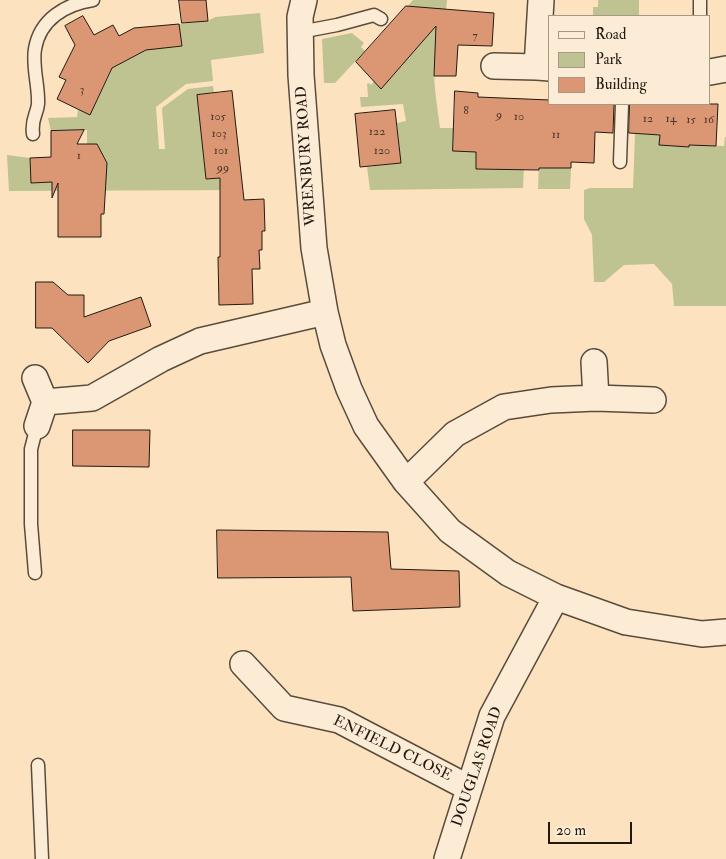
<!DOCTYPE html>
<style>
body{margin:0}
#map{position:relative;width:726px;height:859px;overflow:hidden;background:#fce2bf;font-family:"IM FELL Double Pica",serif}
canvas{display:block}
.legend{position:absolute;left:548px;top:15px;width:162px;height:90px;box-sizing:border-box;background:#fdecd5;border:1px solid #a59887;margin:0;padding:6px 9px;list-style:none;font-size:15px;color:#221a12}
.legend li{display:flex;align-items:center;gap:10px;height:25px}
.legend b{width:25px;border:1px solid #a59887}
.scale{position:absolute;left:548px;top:822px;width:84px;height:22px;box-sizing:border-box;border:2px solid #221a12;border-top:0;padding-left:6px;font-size:15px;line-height:18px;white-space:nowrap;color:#221a12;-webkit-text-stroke:4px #fdecd5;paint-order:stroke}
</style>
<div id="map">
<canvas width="726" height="859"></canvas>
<ul class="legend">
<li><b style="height:6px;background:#fdecd5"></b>Road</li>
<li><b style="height:14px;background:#bfc392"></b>Park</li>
<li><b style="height:14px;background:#db9774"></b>Building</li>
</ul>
<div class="scale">20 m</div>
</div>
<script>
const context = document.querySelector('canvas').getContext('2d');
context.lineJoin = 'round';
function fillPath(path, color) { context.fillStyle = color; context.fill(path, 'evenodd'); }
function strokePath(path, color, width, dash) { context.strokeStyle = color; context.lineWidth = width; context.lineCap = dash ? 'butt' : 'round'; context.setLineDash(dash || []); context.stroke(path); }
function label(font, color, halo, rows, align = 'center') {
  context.font = font + ' "IM FELL Double Pica",serif'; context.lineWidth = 5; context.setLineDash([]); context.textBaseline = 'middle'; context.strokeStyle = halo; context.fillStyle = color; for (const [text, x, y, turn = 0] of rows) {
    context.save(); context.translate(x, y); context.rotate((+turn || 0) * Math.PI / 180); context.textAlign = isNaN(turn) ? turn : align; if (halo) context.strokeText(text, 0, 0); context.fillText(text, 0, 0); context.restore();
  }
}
const green = new Path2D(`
 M413,0H447C446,19 438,35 435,54C432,78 437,104 440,128H454L476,152V169H488V144L525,143L523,188L370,190L367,167L401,163L397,123L406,121L403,104L361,107L360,97H368L367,84L369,83L371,85L375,80L407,7Z
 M598,0H639V16H593V7H598Z
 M260,13L264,53L211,60L213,81L186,84L156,107L159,149H165L162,108L188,89L213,86L214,93L197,95L206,179L238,176L240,190L9,191L7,155L30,158L31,183L51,182L52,175L98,156V144H87V130L51,131L48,118L77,117L78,109L81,99L95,105L110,73L98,56L75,45L97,34L115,66L151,47L162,48L182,46L179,24L208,21L215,17Z
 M352,33L364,43L361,47L365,51L335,83H324L322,39Z
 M635,133L660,135L681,146H689V136L701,145L724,146L725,137H726V306H674L672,284L654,264L624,265L604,282H594L592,235L584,219V190L590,188H633Z
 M539,161L558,168H571L570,189H538Z`);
const building = new Path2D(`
 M179,0H206L208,21L182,23Z
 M406,6L494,13L492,46L458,45L456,76H434L436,26L381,89L356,62Z
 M83,16L94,35L113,25L119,36L134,28L179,24L182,46L146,50L112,68L90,115L57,99L66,80L59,77L75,45L65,26Z
 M232,91L244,200L264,199L265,231H262V250H259L260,269H252L253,304L219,305L218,257H220V178L206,179L197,95Z
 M455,91L478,93V97L550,100V104H614L613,133L595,132L594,163L571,162V168H539V170L476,169V152L453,151Z
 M630,104H718L716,146L689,145V147L659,145L660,135L629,133Z
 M395,110L401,163L360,167L355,114Z
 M84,130L77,144H97L107,163L104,214H101V237H58V183L52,198V182L31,183L30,158L51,157V131Z
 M36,282H53L68,295H84V317L141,297L151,326L109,341L88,363L52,328H36Z
 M73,430H150L149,467L73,466Z
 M217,530L388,532L391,569L459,571L460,607L353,611L351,577L218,578Z`);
const lane = new Path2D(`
 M700,0V16
 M300,32L337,25L374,15L381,19
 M33,134C31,118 37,115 38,104C39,86 32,67 35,49C40,19 66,4 93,0
 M620,162L622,104
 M35,573L31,524V449L37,426
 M38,765L42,859`);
const street = new Path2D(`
 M304,0L300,17L301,75L314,248L325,312L333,345L349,389L366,426L406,482L450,531L508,573L556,597L626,622L702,634L726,632
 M541,0L537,67L550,68
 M494,66L537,67
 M710,72L726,69
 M594,362L596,398
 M35,378L45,402L37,426
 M45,402L92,398L161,359L200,341L325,312
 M406,482L455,434L504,407L551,400L596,398L653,400
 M243,664L284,708L339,720L469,788
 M447,859L492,716L556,597`);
const numberNames = [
 ["7",475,36],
 ["3",82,90],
 ["8",466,111],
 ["9",499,115],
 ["105",218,117],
 ["10",519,117],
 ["12",648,119],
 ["14",671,119],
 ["15",691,120],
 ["16",709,120],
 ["122",377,132],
 ["103",219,134],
 ["11",556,135],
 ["101",221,151],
 ["120",382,151],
 ["1",79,156],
 ["99",223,168]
];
const streetNames = [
 ["WRENBURY ROAD",307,156,-94],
 ["ENFIELD CLOSE",392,749,26],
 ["DOUGLAS ROAD",478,767,-71]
];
fillPath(green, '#bfc392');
fillPath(building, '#db9774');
strokePath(building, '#221a12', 1);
strokePath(lane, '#584c3d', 15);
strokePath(street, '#584c3d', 28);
strokePath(lane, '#fdecd5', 12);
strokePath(street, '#fdecd5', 25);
label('12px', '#50392a', null, numberNames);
label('15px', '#221a12', '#fdecd5', streetNames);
</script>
